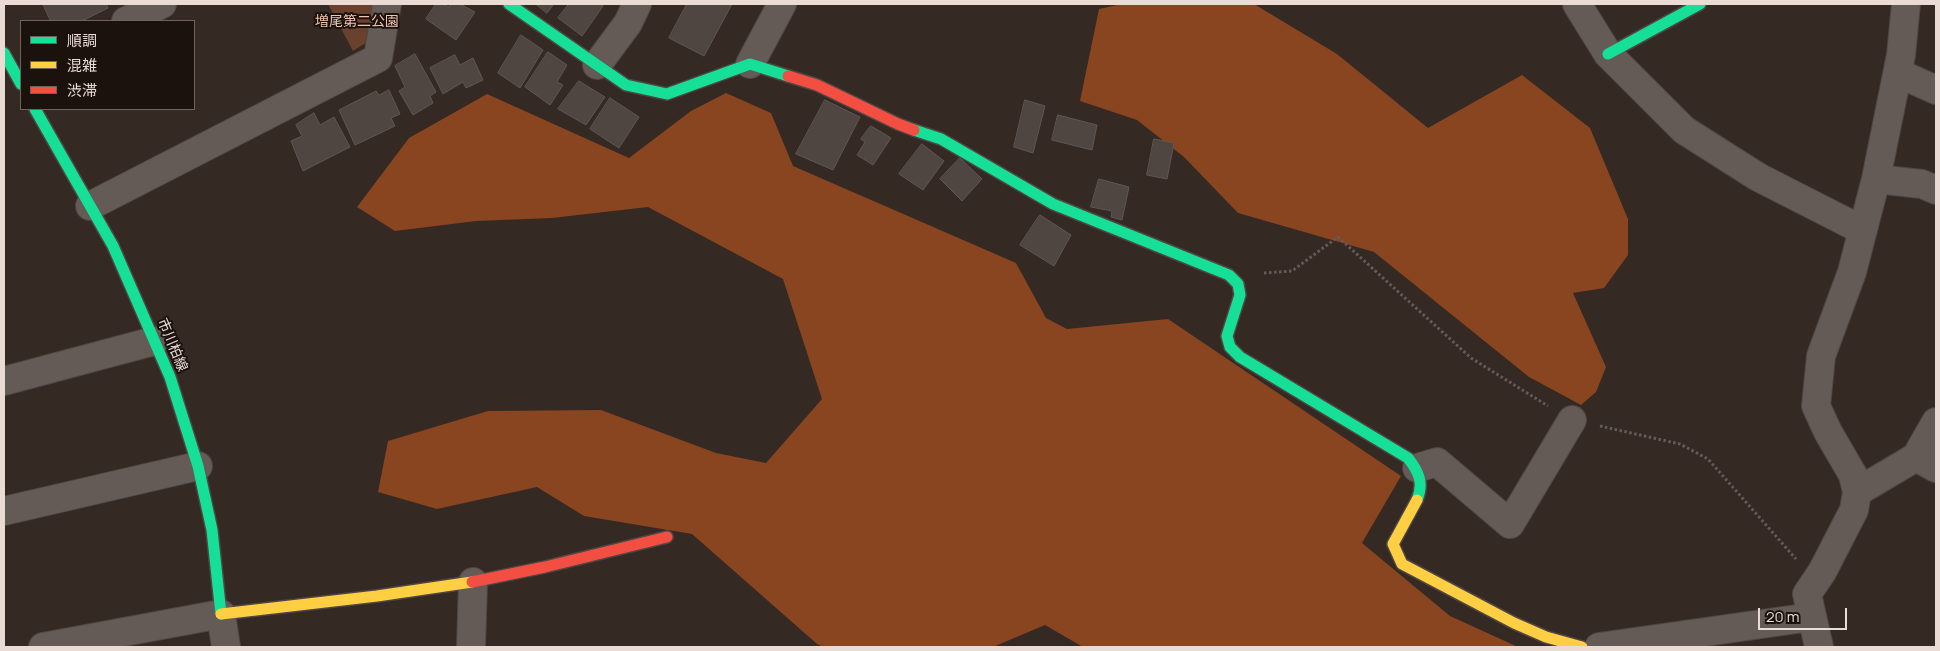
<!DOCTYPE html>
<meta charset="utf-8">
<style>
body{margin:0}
#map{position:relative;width:1940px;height:651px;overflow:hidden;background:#342923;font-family:Manrope,"Noto Sans JP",sans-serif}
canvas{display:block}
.frame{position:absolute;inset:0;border:5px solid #eadcd5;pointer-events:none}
.legend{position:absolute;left:20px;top:20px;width:175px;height:90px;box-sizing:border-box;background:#1b120d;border:1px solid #6e635d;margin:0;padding:6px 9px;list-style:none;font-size:15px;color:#eadcd5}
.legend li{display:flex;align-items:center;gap:10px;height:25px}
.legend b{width:25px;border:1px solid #6e635d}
.scale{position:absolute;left:1758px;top:608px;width:89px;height:22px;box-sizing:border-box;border:2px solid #eadcd5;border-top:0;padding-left:6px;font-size:15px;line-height:18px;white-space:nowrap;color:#eadcd5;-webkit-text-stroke:4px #1b120d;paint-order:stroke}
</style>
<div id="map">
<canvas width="1940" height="651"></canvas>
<div class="frame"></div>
<ul class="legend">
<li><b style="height:6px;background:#16e098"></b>順調</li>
<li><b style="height:6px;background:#ffcf43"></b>混雑</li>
<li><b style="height:6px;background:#f24e42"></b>渋滞</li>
</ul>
<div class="scale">20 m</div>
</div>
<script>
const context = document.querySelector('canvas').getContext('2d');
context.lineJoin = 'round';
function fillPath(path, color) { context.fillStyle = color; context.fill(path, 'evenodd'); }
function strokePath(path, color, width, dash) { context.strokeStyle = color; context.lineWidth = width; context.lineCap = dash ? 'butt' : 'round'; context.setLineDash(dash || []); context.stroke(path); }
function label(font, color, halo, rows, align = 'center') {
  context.font = font + ' Manrope,"Noto Sans JP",sans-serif'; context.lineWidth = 4; context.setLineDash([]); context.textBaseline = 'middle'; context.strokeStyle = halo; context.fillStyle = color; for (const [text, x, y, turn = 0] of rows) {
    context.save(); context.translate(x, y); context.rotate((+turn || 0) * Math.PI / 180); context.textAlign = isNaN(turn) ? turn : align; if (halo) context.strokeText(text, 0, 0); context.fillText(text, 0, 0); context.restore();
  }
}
const green = new Path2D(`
 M328,4H376L375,37L353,51Z`);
const forest = new Path2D(`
 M1122,4H1254L1337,54L1428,128L1522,75L1590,128L1628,219V255L1604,288L1573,293L1606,367L1596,392L1581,405L1529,377L1374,252L1238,213L1184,157L1137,120L1080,101L1099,9Z
 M726,93L771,113L793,166L1016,263L1046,318L1067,329L1168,319L1401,476L1362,543L1450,616L1518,647H1083L1045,625L993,647H823L817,644L692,534L584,516L537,487L437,509L378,492L388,441L488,411L601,410L716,453L766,463L822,399L783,279L648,207L552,218L476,221L395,231L357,207L409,138L487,94L629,158L691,111Z`);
const building = new Path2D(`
 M43,4H106L108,8L82,21H51Z
 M436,4H443L449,7L450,4H460L475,12L456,40L426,19Z
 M536,4H554L547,13Z
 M569,4H600L603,6L582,36L558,18Z
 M687,4H732L704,56L669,38Z
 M521,35L543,50L520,88L498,73Z
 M548,52L567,65L557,82L563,85L550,105L525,87Z
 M415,54L436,92L430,96L433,103L413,115L399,91L405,87L395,66Z
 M455,55L460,65L473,58L483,80L466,88L463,82L443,94L430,68Z
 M579,81L605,97L586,125L558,109Z
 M389,90L400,114L391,118L395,126L355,145L339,110L376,91L379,95Z
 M610,98L639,117L619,148L590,129Z
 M825,100L860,117L833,170L796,154Z
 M1025,100L1045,106L1033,153L1014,147Z
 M314,113L320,125L334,117L350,147L303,171L291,141L302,136L296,125Z
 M1058,115L1097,125L1092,150L1052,140Z
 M871,126L891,138L873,165L857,155L865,142L861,139Z
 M1154,139L1174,143L1167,179L1147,175Z
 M922,144L944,161L923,190L899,174Z
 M960,158L982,179L962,201L940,179Z
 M1099,179L1129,187L1122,220L1111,217L1112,211L1091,207Z
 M1040,215L1071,235L1054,266L1020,245Z`);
const path = new Path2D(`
 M1264,273L1292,271L1338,237L1471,358L1548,406
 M1600,426L1680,444L1708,459L1796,559`);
const street = new Path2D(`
 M1577,4L1608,54L1684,130L1758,177L1862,230
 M126,21L162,4
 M750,64L782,4
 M597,65L628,23L637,4
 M1898,73L1936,90
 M1876,179L1922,184L1936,190
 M90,206L378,58L387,4
 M4,381L154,341
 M1916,457L1936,468
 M1417,468L1437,462L1510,524L1572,420
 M1857,492L1916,457L1936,422
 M4,511L198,466
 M43,647L221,614L226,647
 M471,647L473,582
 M1599,647L1811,617
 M1819,647L1807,594L1822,572L1854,510L1857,492L1853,475L1828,432L1816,406L1821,356L1852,272L1876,179L1901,55L1906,4`);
const fast = new Path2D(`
 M509,4L626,85L667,94L750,64L788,76
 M4,53L21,84
 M1608,54L1700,4
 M35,109L113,246L170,377L198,466L212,530L221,614
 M914,130L941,139L1053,204L1229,275L1238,284L1240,295L1227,336L1230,347L1240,357L1408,458C1419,472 1424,483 1417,500`);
const slow = new Path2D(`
 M1417,500L1393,544L1402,564L1514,623L1546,637L1582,647
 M221,614L377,596L472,582`);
const jam = new Path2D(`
 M788,76L817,85L898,124L914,130
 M472,582L545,567L667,537`);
const parkNames = [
 ["増尾第二公園",357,22]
];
const streetNames = [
 ["市川柏線",172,345,67]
];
fillPath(green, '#6a412d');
fillPath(forest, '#894420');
fillPath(building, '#4f4641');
strokePath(building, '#605651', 1);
strokePath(street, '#504642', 30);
strokePath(fast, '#504642', 14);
strokePath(slow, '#504642', 14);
strokePath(jam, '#504642', 14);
strokePath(path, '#645c58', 3, [2.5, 2.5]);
strokePath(street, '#645b57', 28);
strokePath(fast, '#16e098', 11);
strokePath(slow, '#ffcf43', 11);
strokePath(jam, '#f24e42', 11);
label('14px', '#f1c3af', '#1b120d', parkNames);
label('14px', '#eadcd5', '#1b120d', streetNames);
</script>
